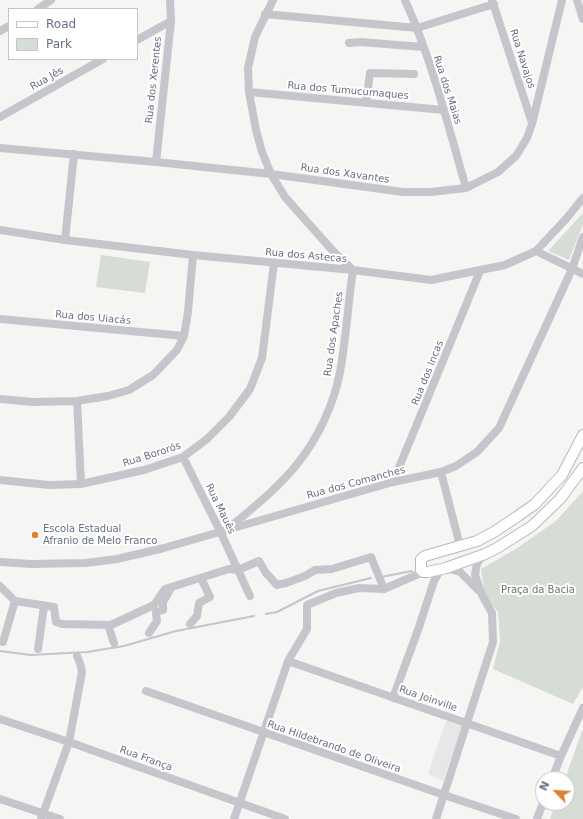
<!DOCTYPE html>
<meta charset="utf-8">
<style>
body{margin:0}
#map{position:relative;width:583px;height:819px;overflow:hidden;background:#f5f6f3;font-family:"DejaVu Sans",sans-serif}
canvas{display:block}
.legend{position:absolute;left:8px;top:8px;width:130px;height:52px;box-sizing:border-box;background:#fff;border:1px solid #c2c5cd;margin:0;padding:5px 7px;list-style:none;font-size:12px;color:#666f83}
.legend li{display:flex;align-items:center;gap:8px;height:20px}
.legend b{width:20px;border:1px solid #c2c5cd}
.north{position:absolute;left:535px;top:771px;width:40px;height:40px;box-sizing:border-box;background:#fff;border:1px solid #c2c5cd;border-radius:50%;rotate:295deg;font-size:11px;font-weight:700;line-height:16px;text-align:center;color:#666f83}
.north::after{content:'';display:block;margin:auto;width:14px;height:18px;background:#de812c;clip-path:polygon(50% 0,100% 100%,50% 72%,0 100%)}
</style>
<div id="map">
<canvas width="583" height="819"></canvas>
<ul class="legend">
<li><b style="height:5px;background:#fff"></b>Road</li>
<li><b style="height:11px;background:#d6ddd4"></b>Park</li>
</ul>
<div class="north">N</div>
</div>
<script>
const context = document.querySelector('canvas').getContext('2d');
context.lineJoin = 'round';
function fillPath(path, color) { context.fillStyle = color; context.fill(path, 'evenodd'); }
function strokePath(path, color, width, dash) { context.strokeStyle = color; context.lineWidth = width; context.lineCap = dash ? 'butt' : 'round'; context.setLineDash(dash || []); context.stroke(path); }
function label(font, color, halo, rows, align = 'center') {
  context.font = font + ' "DejaVu Sans",sans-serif'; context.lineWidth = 4; context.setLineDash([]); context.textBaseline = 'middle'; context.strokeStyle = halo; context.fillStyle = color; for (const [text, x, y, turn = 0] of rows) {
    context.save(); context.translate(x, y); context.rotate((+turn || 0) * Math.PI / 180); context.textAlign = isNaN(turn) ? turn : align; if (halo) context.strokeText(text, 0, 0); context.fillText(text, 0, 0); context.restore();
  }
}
const built = new Path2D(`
 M446,721L462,726L443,781L428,774Z`);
const green = new Path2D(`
 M583,213V224L569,260L548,251Z
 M101,255L150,262L145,293L96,287Z
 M583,491V687L573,704L493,669L500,641L498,612L485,597L481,569L517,548L556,521Z
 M583,728V819H550L556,803H567V779H565Z`);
const stream = new Path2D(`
 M381,577L412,571
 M266,614L277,612L318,591L371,578
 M0,651L31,655L87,652L124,646L176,631L254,616`);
const minor = new Path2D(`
 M405,0C432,60 448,125 466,188
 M492,0L532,123
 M577,0L583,19
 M38,9L51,0
 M265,14L417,28L494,4
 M0,31L9,26
 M137,40L171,21
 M349,43L360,42L423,47
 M249,92L444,110
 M366,103L370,73L414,74
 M0,117L103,59
 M0,148L156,162L271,174L403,192H431L466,188L498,172L516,156L527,138L532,124L562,0
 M156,162L171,21L170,0
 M0,230L65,240L193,255L353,270L431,280L505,265L536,251L566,219L583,198
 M65,240L74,154
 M536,251L583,274
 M0,319L184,336
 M0,399L33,402L77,401L108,396L129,390L153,375L177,350L184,336L188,312L193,255
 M77,401L81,484
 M183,457L220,531L250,596
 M441,472L460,546
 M0,480L49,485L81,484L144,470L183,457L207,439L229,417L250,389L262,358L274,263
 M393,482L480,271
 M230,527C254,507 279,487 298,463C318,438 334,404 340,372C346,339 348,304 353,270L333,251L285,197L271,174L262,152L256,130L249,92L248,68L255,37L273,0
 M0,562L31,564L86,563L117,559L164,548L393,482L441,472L456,466L477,452L499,428L572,269L583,237
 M446,568L460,572L478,590
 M0,586L15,601L54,607L56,622L62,624L111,625L154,605L165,589L229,569L238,570L259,561L266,573L277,585L286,583L305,576L315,570L332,569L371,557L384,589
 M190,624L197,616L199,603L210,597L201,578
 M108,625L114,643
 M149,633L157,621L156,612L163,610V602L170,590
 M3,642L15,601
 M38,649L44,606
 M288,661L561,756
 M146,691L444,795L516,819
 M393,698L418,630L434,581L441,569
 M0,719L69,742L285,819
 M552,779L561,756L583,708
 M0,799L60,819
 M41,819L69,742L82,672L80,663L77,656
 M234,819L288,661L307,629V605L336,593L359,588L384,589L423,572
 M436,819L493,642L492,613L482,595L475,575L477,563L485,554
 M537,819L543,803`);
const major = new Path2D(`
 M583,435L562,475L535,504L518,516L494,532L477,541L425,556L421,559V570L423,572H428L446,568L485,554L497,548L532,526L560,499L583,468`);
const markers = [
 [35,535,4,"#de812c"]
];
const streetNames = [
 ["Rua Navajos",522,59,72],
 ["Rua Jês",47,79,-30],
 ["Rua dos Xerentes",154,80,-84],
 ["Rua dos Maias",447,90,72],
 ["Rua dos Tumucumaques",348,91,5],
 ["Rua dos Xavantes",345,174,8],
 ["Rua dos Astecas",306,256,5],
 ["Rua dos Uiacás",93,318,5],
 ["Rua dos Apaches",334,334,-82],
 ["Rua dos Incas",428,373,-68],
 ["Rua Bororós",152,455,-18],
 ["Rua dos Comanches",356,483,-15],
 ["Rua Mauês",220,509,64],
 ["Rua Joinville",428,699,19],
 ["Rua Hildebrando de Oliveira",334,747,19],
 ["Rua França",146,759,20]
];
const poiNames = [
 ["Escola Estadual",43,529],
 ["Afranio de Melo Franco",43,541]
];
const parkNames = [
 ["Praça da Bacia",538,590]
];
fillPath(built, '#e6e7e6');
fillPath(green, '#d6ddd4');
strokePath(stream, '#c1c6cd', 2);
strokePath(major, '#b7b9be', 12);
strokePath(minor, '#c4c6cb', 8);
strokePath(major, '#fff', 10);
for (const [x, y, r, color] of markers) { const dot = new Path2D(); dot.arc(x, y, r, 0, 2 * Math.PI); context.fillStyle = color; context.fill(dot); strokePath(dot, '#fff', 1.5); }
label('10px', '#666f83', '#fff', streetNames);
label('10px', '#666f83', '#fff', poiNames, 'left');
label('10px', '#657b66', '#fff', parkNames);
</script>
